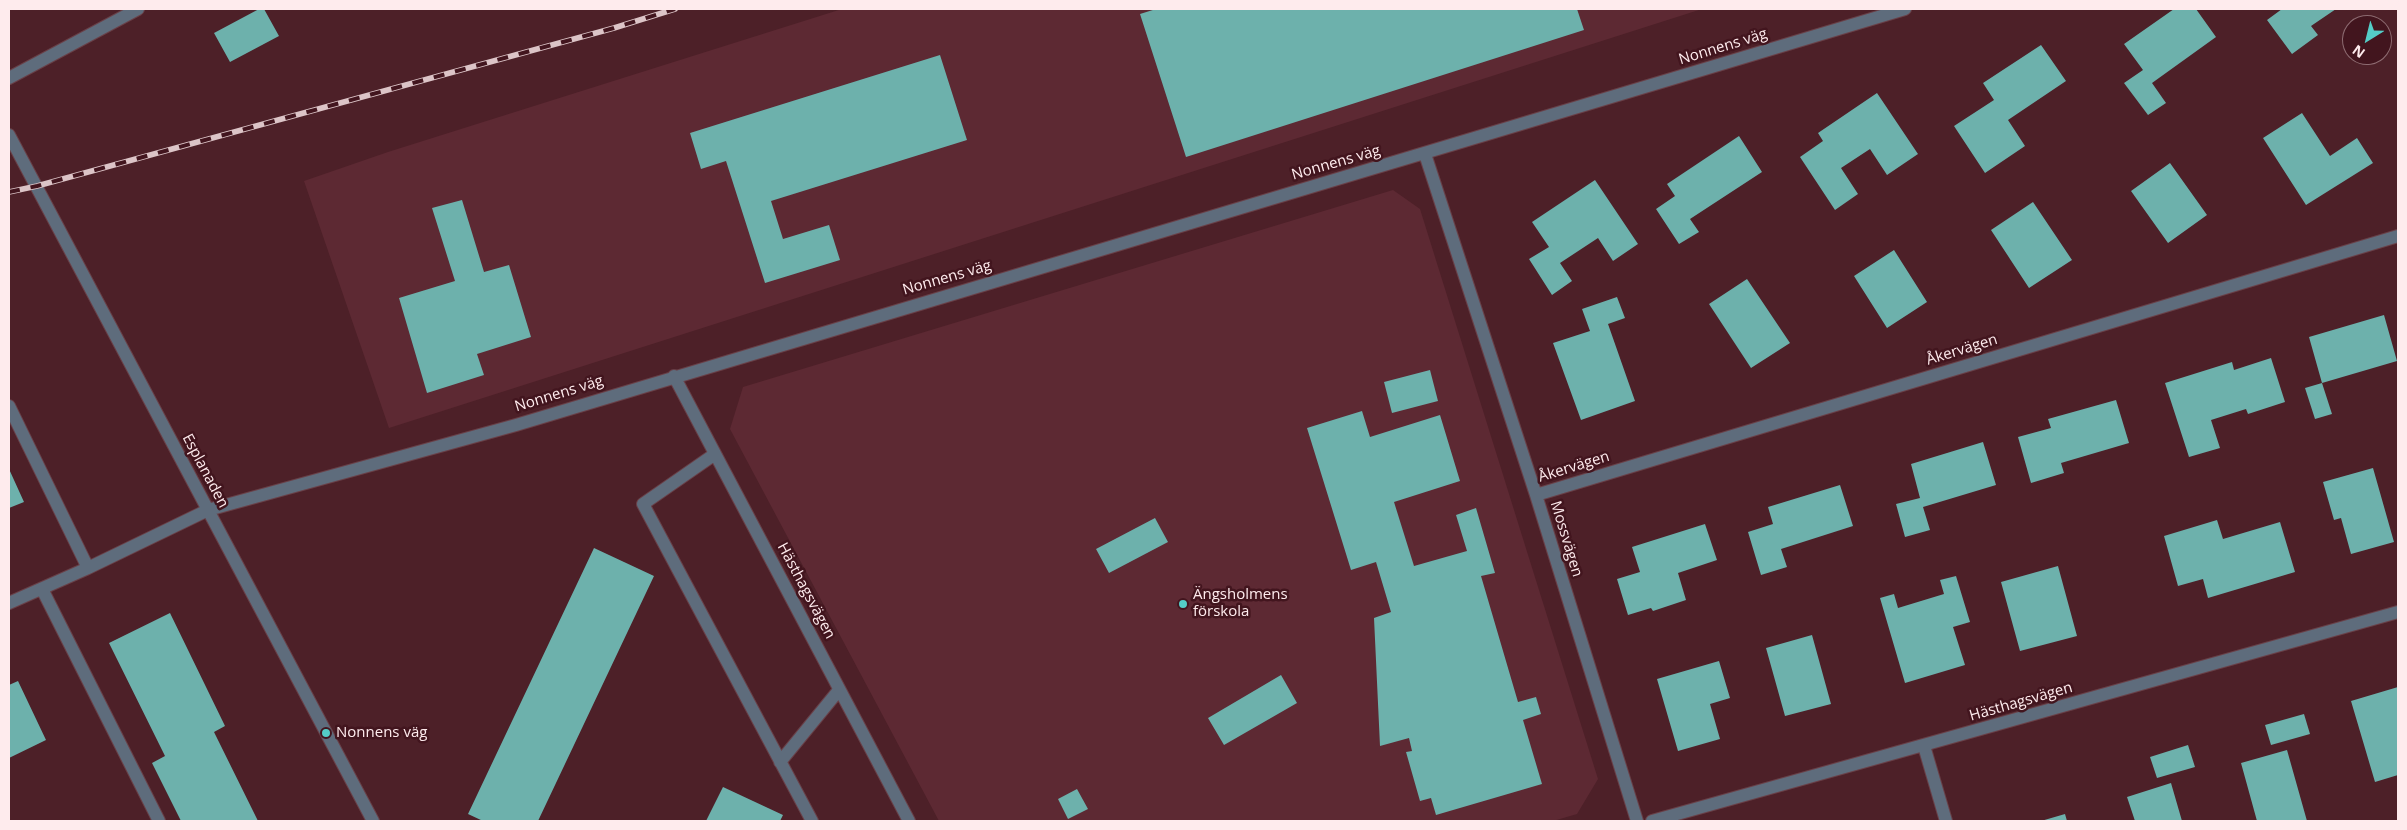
<!DOCTYPE html>
<meta charset="utf-8">
<style>
body{margin:0}
#map{position:relative;width:2407px;height:830px;overflow:hidden;background:#4d2028;font-family:"Open Sans",sans-serif}
canvas{display:block}
.frame{position:absolute;inset:0;border:10px solid #feebed;pointer-events:none}
.north{position:absolute;left:2342px;top:15px;width:50px;height:50px;box-sizing:border-box;background:#42151e;border:1px solid #8d6b71;border-radius:50%;rotate:216deg;font-size:14px;font-weight:700;line-height:20px;text-align:center;color:#feebed}
.north::after{content:'';display:block;margin:auto;width:18px;height:22px;background:#54cdc7;clip-path:polygon(50% 0,100% 100%,50% 72%,0 100%)}
</style>
<div id="map">
<canvas width="2407" height="830"></canvas>
<div class="frame"></div>
<div class="north">N</div>
</div>
<script>
const context = document.querySelector('canvas').getContext('2d');
context.lineJoin = 'round';
function fillPath(path, color) { context.fillStyle = color; context.fill(path, 'evenodd'); }
function strokePath(path, color, width, dash) { context.strokeStyle = color; context.lineWidth = width; context.lineCap = dash ? 'butt' : 'round'; context.setLineDash(dash || []); context.stroke(path); }
function label(font, color, halo, rows, align = 'center') {
  context.font = font + ' "Open Sans",sans-serif'; context.lineWidth = 5; context.setLineDash([]); context.textBaseline = 'middle'; context.strokeStyle = halo; context.fillStyle = color; for (const [text, x, y, turn = 0] of rows) {
    context.save(); context.translate(x, y); context.rotate((+turn || 0) * Math.PI / 180); context.textAlign = isNaN(turn) ? turn : align; if (halo) context.strokeText(text, 0, 0); context.fillText(text, 0, 0); context.restore();
  }
}
const built = new Path2D(`
 M842,9H1702L389,428L304,181L388,152Z
 M1393,190L1420,209L1598,779L1577,814L1553,821H939L730,429L743,387Z`);
const building = new Path2D(`
 M259,9H264L279,36L230,62L214,33Z
 M1156,9H1577L1584,30L1186,157L1140,14Z
 M2174,9H2196L2216,37L2152,83L2166,103L2148,115L2124,83L2143,70L2124,44Z
 M2282,9H2336L2311,26L2318,35L2292,54L2267,20Z
 M2041,45L2066,81L2008,120L2025,146L1985,173L1954,126L1994,100L1983,83Z
 M940,55L967,140L771,201L783,239L829,225L840,260L765,283L726,161L701,169L690,133Z
 M1877,93L1918,154L1887,175L1870,149L1841,168L1858,194L1835,210L1800,157L1823,141L1818,133Z
 M2302,113L2330,156L2357,138L2373,163L2306,205L2263,138Z
 M1739,136L1762,172L1690,219L1699,232L1679,244L1656,209L1675,196L1667,184Z
 M2170,163L2207,215L2168,243L2131,191Z
 M1595,180L1638,244L1613,261L1598,238L1560,263L1572,281L1552,295L1529,259L1549,247L1532,222Z
 M462,200L484,272L509,265L531,337L477,354L484,375L427,393L399,298L455,281L432,208Z
 M2033,202L2072,260L2029,288L1991,230Z
 M1894,250L1927,302L1887,328L1854,276Z
 M1747,279L1790,343L1751,368L1709,304Z
 M1617,297L1625,318L1608,324L1635,401L1581,420L1553,343L1590,331L1582,309Z
 M2384,315L2397,361L2322,383L2309,337Z
 M2271,358L2285,402L2248,414L2246,409L2211,420L2220,448L2189,457L2165,383L2232,362L2234,370Z
 M1430,370L1438,401L1392,413L1384,382Z
 M2322,383L2332,414L2315,419L2305,388Z
 M2116,400L2129,443L2061,463L2064,473L2031,483L2018,437L2051,428L2048,419Z
 M1362,411L1370,437L1440,415L1460,481L1394,502L1414,566L1467,551L1456,515L1476,508L1495,573L1481,576L1518,702L1536,697L1541,714L1523,720L1542,784L1436,815L1431,798L1420,801L1406,752L1412,751L1409,738L1380,746L1374,618L1391,612L1376,562L1351,570L1307,428Z
 M1983,442L1996,485L1923,507L1930,530L1905,537L1896,504L1920,498L1911,464Z
 M2373,468L2394,542L2351,554L2341,518L2334,520L2323,482Z
 M9,469L24,502L9,508Z
 M1840,485L1853,526L1781,549L1787,567L1761,575L1748,532L1773,524L1768,507Z
 M1155,518L1168,542L1109,573L1096,549Z
 M2217,520L2223,539L2280,522L2295,572L2208,598L2203,579L2178,586L2164,536Z
 M1705,524L1717,560L1678,573L1686,600L1653,611L1651,608L1628,615L1617,579L1640,572L1632,547Z
 M594,548L654,576L538,821H483L468,814Z
 M2058,566L2077,636L2020,651L2001,582Z
 M1956,576L1970,622L1953,627L1965,665L1905,683L1880,598L1894,594L1898,608L1944,594L1940,580Z
 M170,613L225,726L214,732L258,821H181L152,763L165,756L109,643Z
 M1812,635L1831,704L1785,716L1766,648Z
 M1719,661L1730,698L1710,704L1720,739L1678,751L1657,679Z
 M1281,675L1297,703L1224,745L1208,718Z
 M18,681L46,740L9,758V685Z
 M2398,687V775L2375,782L2351,701Z
 M2304,714L2310,734L2271,745L2265,725Z
 M2188,745L2195,767L2157,778L2150,757Z
 M2287,750L2307,821H2257L2241,763Z
 M2171,783L2182,821H2135L2127,797Z
 M723,787L783,815L780,821H706Z
 M1077,789L1088,809L1068,819L1058,799Z
 M2065,814L2067,821H2041Z`);
const minor = new Path2D(`
 M9,78L138,9
 M9,135L373,821
 M1425,154L1536,495L1637,821
 M674,376L909,821
 M9,406L88,568
 M715,454L643,504L812,821
 M1536,495L2398,236
 M42,589L159,821
 M9,603L88,568L208,510L516,425L1905,9
 M1924,746L1946,821
 M780,762L839,690
 M1652,821L2398,612`);
const rail = new Path2D(`
 M9,192L37,186L614,28L675,9`);
const markers = [
 [1183,604,5,"#54cdc7"],
 [326,733,5,"#54cdc7"]
];
const streetNames = [
 ["Nonnens väg",1723,47,-17],
 ["Nonnens väg",1336,163,-16],
 ["Nonnens väg",947,278,-16],
 ["Åkervägen",1962,350,-17],
 ["Nonnens väg",559,394,-17],
 ["Åkervägen",1574,467,-17],
 ["Esplanaden",205,471,62],
 ["Mossvägen",1566,539,73],
 ["Hästhagsvägen",806,591,62],
 ["Hästhagsvägen",2021,702,-16]
];
const poiNames = [
 ["Ängsholmens",1193,595],
 ["förskola",1193,612],
 ["Nonnens väg",336,733]
];
fillPath(built, '#5d2933');
fillPath(building, '#6db1ac');
strokePath(minor, '#694048', 14);
strokePath(minor, '#5e6c7c', 12);
strokePath(rail, '#dcc4c7', 5.5);
strokePath(rail, '#42151e', 4, [11]);
for (const [x, y, r, color] of markers) { const dot = new Path2D(); dot.arc(x, y, r, 0, 2 * Math.PI); context.fillStyle = color; context.fill(dot); strokePath(dot, '#42151e', 2); }
label('15px', '#feebed', '#42151e', streetNames);
label('15px', '#feebed', '#42151e', poiNames, 'left');
</script>
